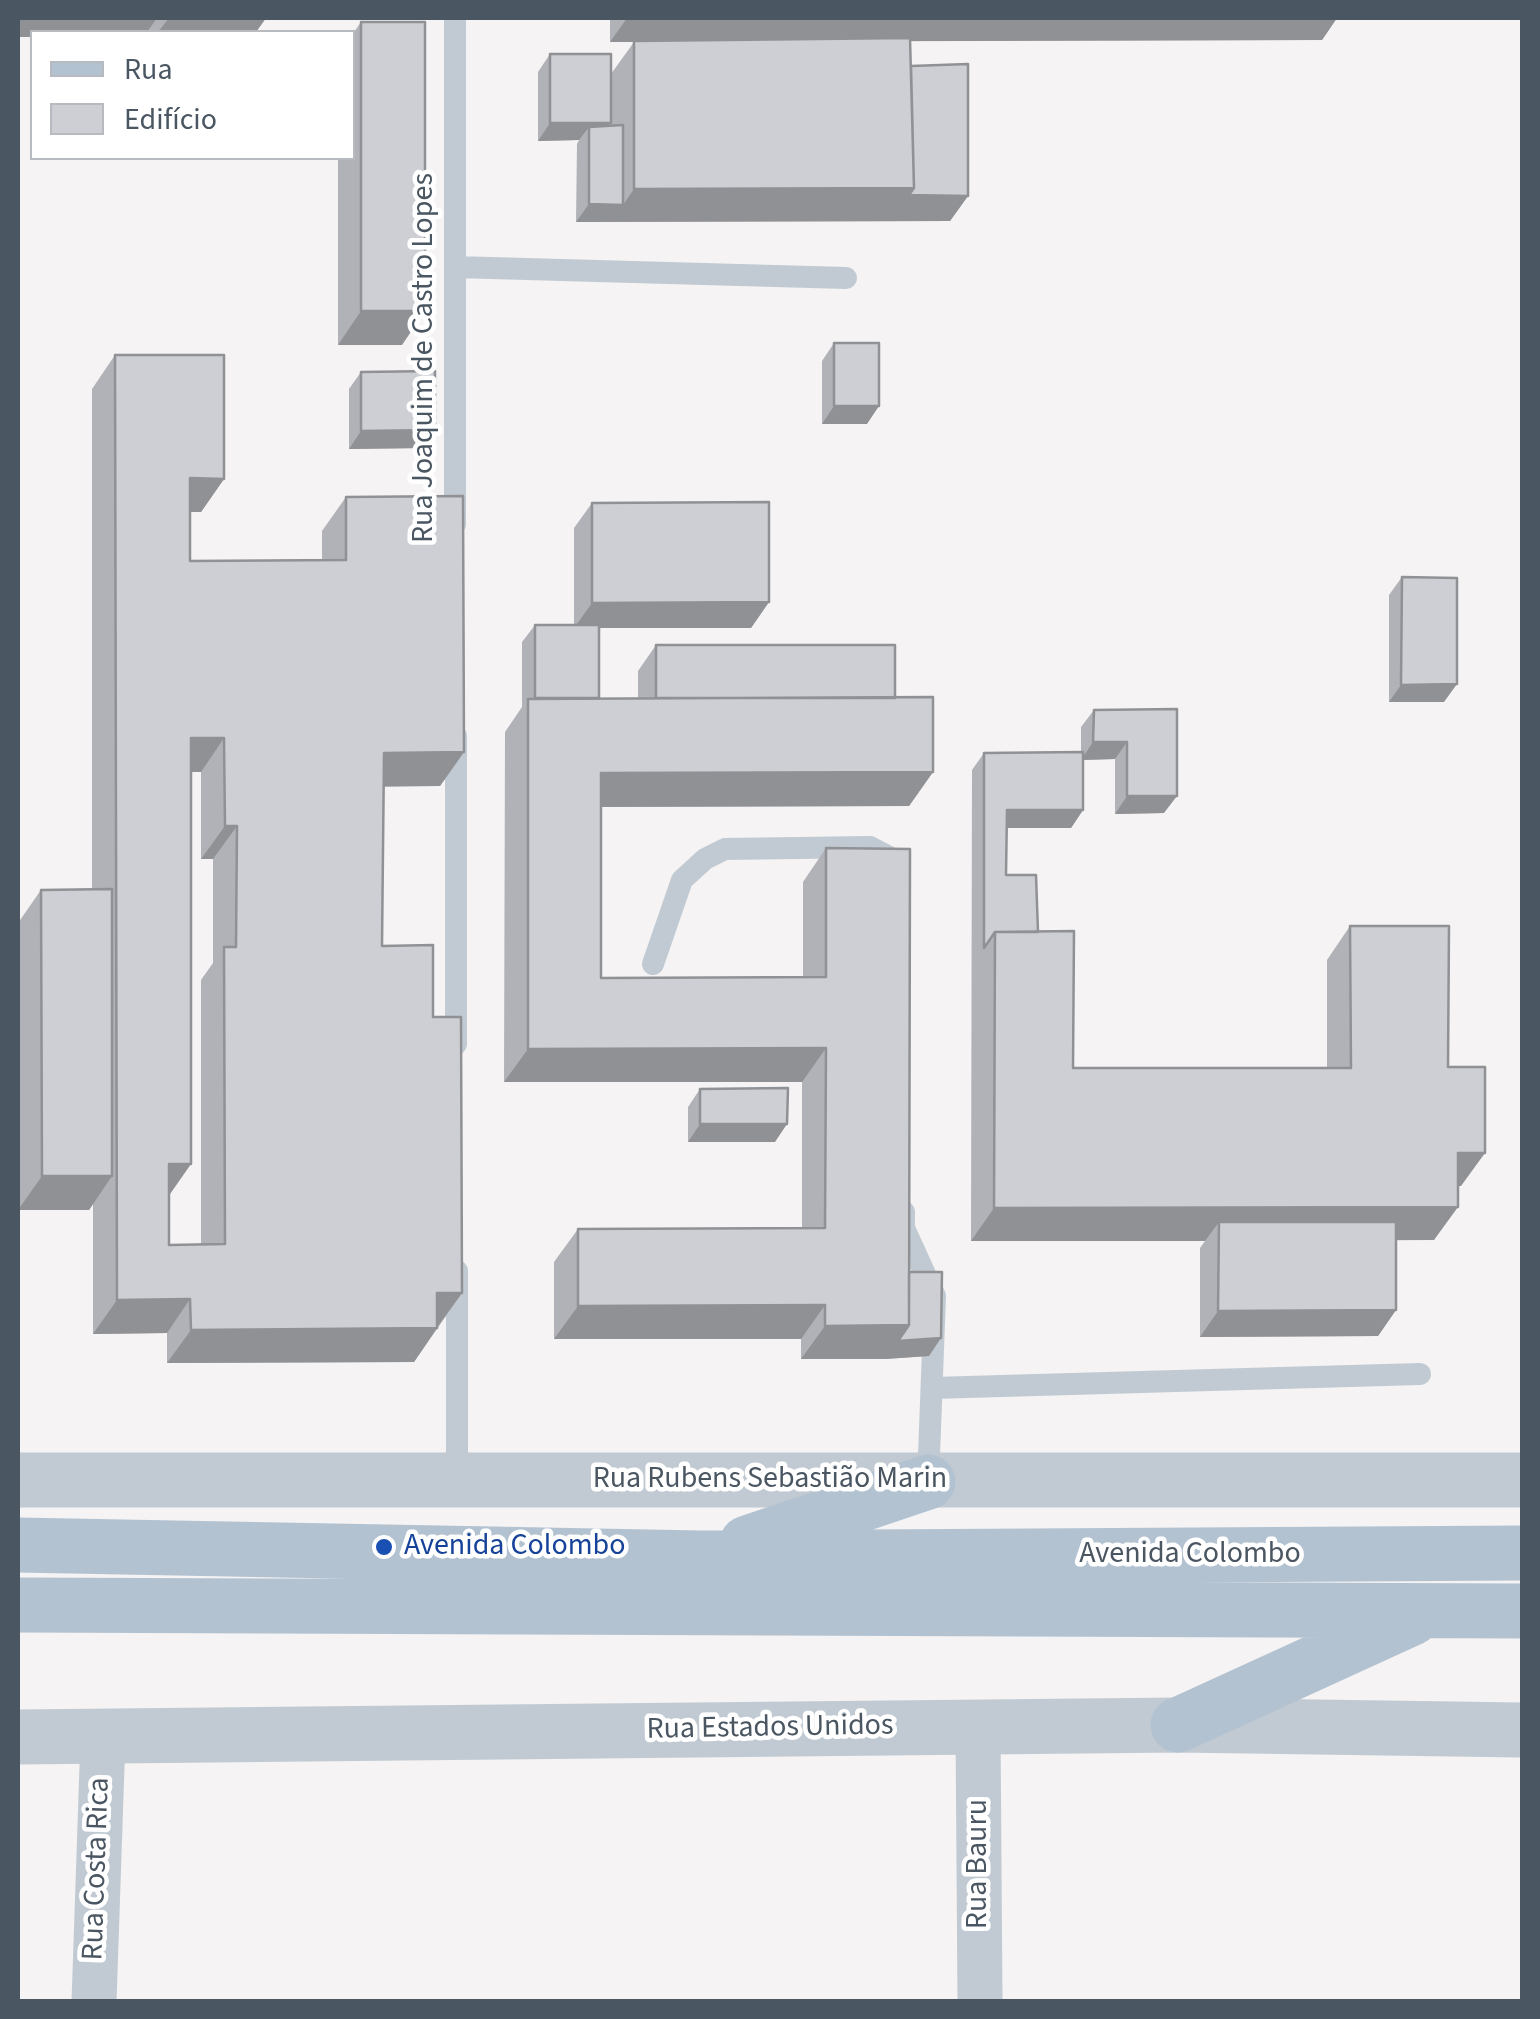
<!DOCTYPE html>
<meta charset="utf-8">
<style>
body{margin:0}
#map{position:relative;width:1540px;height:2019px;overflow:hidden;background:#f5f3f3;font-family:"Source Sans 3",sans-serif}
canvas{display:block}
.frame{position:absolute;inset:0;border:20px solid #4a5661;pointer-events:none}
.legend{position:absolute;left:30px;top:30px;width:325px;height:130px;box-sizing:border-box;background:#fff;border:2px solid #b7bbc0;margin:0;padding:12px 18px;list-style:none;font-size:30px;color:#4a5661}
.legend li{display:flex;align-items:center;gap:20px;height:50px}
.legend b{width:50px;border:2px solid #b7bbc0}
</style>
<div id="map">
<canvas width="1540" height="2019"></canvas>
<div class="frame"></div>
<ul class="legend">
<li><b style="height:12px;background:#b3c2d1"></b>Rua</li>
<li><b style="height:28px;background:#cdcfd5"></b>Edifício</li>
</ul>
</div>
<script>
const context = document.querySelector('canvas').getContext('2d');
context.lineJoin = 'round';
function strokePath(path, color, width, dash) { context.strokeStyle = color; context.lineWidth = width; context.lineCap = dash ? 'butt' : 'round'; context.setLineDash(dash || []); context.stroke(path); }
function fillPath(path, color) { context.fillStyle = color; context.fill(path, 'evenodd'); }
function label(font, color, halo, rows, align = 'center') {
  context.font = font + ' "Source Sans 3",sans-serif'; context.lineWidth = 9; context.setLineDash([]); context.textBaseline = 'middle'; context.strokeStyle = halo; context.fillStyle = color; for (const [text, x, y, turn = 0] of rows) {
    context.save(); context.translate(x, y); context.rotate((+turn || 0) * Math.PI / 180); context.textAlign = isNaN(turn) ? turn : align; if (halo) context.strokeText(text, 0, 0); context.fillText(text, 0, 0); context.restore();
  }
}
const service = new Path2D(`
 M455,18V524
 M455,267L846,278
 M456,736V1044
 M653,964L682,880L705,859L725,849L870,847L895,860L896,865
 M904,1212V1228L935,1296L928,1482
 M457,1271V1478
 M932,1388L1420,1374`);
const minor = new Path2D(`
 M978,1727L980,2002
 M94,2002L103,1737`);
const tertiary = new Path2D(`
 M18,1480H1522
 M18,1737L1178,1725L1522,1730`);
const primary = new Path2D(`
 M747,1543L928,1482
 M18,1545L701,1558L1522,1553
 M18,1605L1522,1611
 M1178,1725L1412,1618`);
const wall = new Path2D(`
 M18,18H266L256,32H148V31L147,32H32V37H18Z
 M610,18H1337L1322,40L910,41L911,66L968,196L950,221L576,222L577,144L579,140L538,141V72L550,54L611,123L608,126H611V74L634,42H610Z
 M361,22L402,345H338V158H352V35Z
 M834,343L867,424H822V361Z
 M115,355L224,479L201,512H190V561L322,560V531L346,497L464,752L440,786H384L382,946L433,1017L462,1293L414,1362L167,1363V1333L93,1334V1204L89,1210H18V923L41,890L92,889V389ZM191,772H201V859H213V963L201,980V1245H169V1196Z
 M361,372L423,448L349,449V389Z
 M1522,467V591H1520V471Z
 M592,503L769,602L751,628H599V698H638V671L656,645L895,698L933,772L909,806L601,807V978L803,977V882L826,848L909,1272L929,1356L885,1359H801V1339H554V1262L578,1229L802,1228V1082H504L505,732L522,707V642L535,625H574V528Z
 M1402,577L1444,702H1389V595Z
 M1177,709L1164,813L1115,814V759L1083,760V810L1071,828H1006V875L1038,932L1073,1068H1327V960L1350,926L1448,1067L1461,1186H1458L1434,1240H1396V1310L1378,1336L1200,1337V1248L1205,1241H971L972,770L984,753L1081,752V727L1094,710Z
 M700,1089L775,1142H688V1107Z`);
const shadedWall = new Path2D(`
 M18,18H157L147,32H32V37H18Z
 M169,18H266L256,32H158Z
 M627,18H1337L1322,40L610,42Z
 M550,123H611L598,140L589,127L579,140L538,141Z
 M914,188L968,196L950,221L576,222L589,204L623,205L634,189Z
 M361,311H425L402,345H338Z
 M834,406H879L867,424H822Z
 M435,430L423,448L349,449L361,431Z
 M190,478L224,479L201,512H167Z
 M769,602L751,628H574L592,603Z
 M1457,684L1444,702H1389L1401,685Z
 M191,738H224L201,772H167Z
 M1093,742H1127L1115,759L1081,760Z
 M464,752L440,786L361,787L384,753Z
 M933,772L909,806L578,807L601,773Z
 M1127,796H1177L1164,813L1115,814Z
 M1007,810H1083L1071,828H994Z
 M225,826H237L213,859H201Z
 M826,1048L802,1082H504L528,1049Z
 M700,1124H787L775,1142H688Z
 M1458,1153H1485L1461,1186L1434,1187Z
 M169,1164H191L168,1197Z
 M42,1176H112L89,1210H18Z
 M1458,1207L1434,1240L1218,1241L1219,1222L1205,1241H971L994,1208Z
 M437,1293H462L438,1326H413Z
 M190,1299L167,1333L93,1334L117,1300Z
 M825,1305L801,1339H554L578,1306Z
 M1396,1310L1378,1336L1200,1337L1218,1311Z
 M909,1325L941,1338L929,1356L885,1359H801L825,1326Z
 M437,1328L414,1362L167,1363L191,1330Z`);
const building = new Path2D(`
 M91,18H157L90,19Z
 M361,22H425V311H361Z
 M910,38L914,188L634,189V41Z
 M550,54H611V123H550Z
 M968,64V196L909,195L914,188L911,66Z
 M623,125V205L589,204V127Z
 M834,343H879V406H834Z
 M115,355H224V479L190,478V561L346,560V497L463,496L464,752L384,753L382,946L433,945V1017H461L462,1293H437V1328L191,1330L190,1299L117,1300ZM191,738H224L225,826H237L236,947H224L225,1244L169,1245V1164H191Z
 M435,371V430L361,431V372Z
 M769,502V602L592,603V503Z
 M1402,577L1457,578V684L1401,685Z
 M535,625H599V698H535Z
 M656,645H895V698H656Z
 M933,697V772L601,773V978L826,977V848L910,849L909,1325L825,1326V1305L578,1306V1229L825,1228L826,1048L528,1049V699Z
 M1177,709V796H1127V742H1093L1094,710Z
 M1083,752V810H1007L1006,875H1036L1038,932H995L984,948V753Z
 M112,889V1176H42L41,890Z
 M1350,926H1449L1448,1067H1485V1153H1458V1207L994,1208L995,932L1074,931L1073,1068H1351Z
 M788,1088L787,1124H700V1089Z
 M1219,1222H1396V1310L1218,1311Z
 M909,1272H942L941,1338L898,1341L909,1325Z`);
const markers = [
 [384,1547,10,"#1a4fb4"]
];
const streetNames = [
 ["Rua Joaquim de Castro Lopes",425,358,-90],
 ["Rua Rubens Sebastião Marin",770,1480],
 ["Avenida Colombo",1190,1555],
 ["Rua Estados Unidos",770,1729,-1],
 ["Rua Bauru",979,1864,-90],
 ["Rua Costa Rica",98,1869,-88]
];
const transitNames = [
 ["Avenida Colombo",404,1547]
];
strokePath(service, '#c1cad2', 22);
strokePath(minor, '#c1cad2', 45);
strokePath(tertiary, '#c1cad2', 55);
strokePath(primary, '#b3c2d1', 55);
fillPath(wall, '#b0b2b7');
fillPath(shadedWall, '#909195');
fillPath(building, '#cdcfd5');
strokePath(building, '#909195', 2.5);
for (const [x, y, r, color] of markers) { const dot = new Path2D(); dot.arc(x, y, r, 0, 2 * Math.PI); context.fillStyle = color; context.fill(dot); strokePath(dot, '#fff', 4); }
label('30px', '#4a5661', '#fff', streetNames);
label('30px', '#164399', '#fff', transitNames, 'left');
</script>
